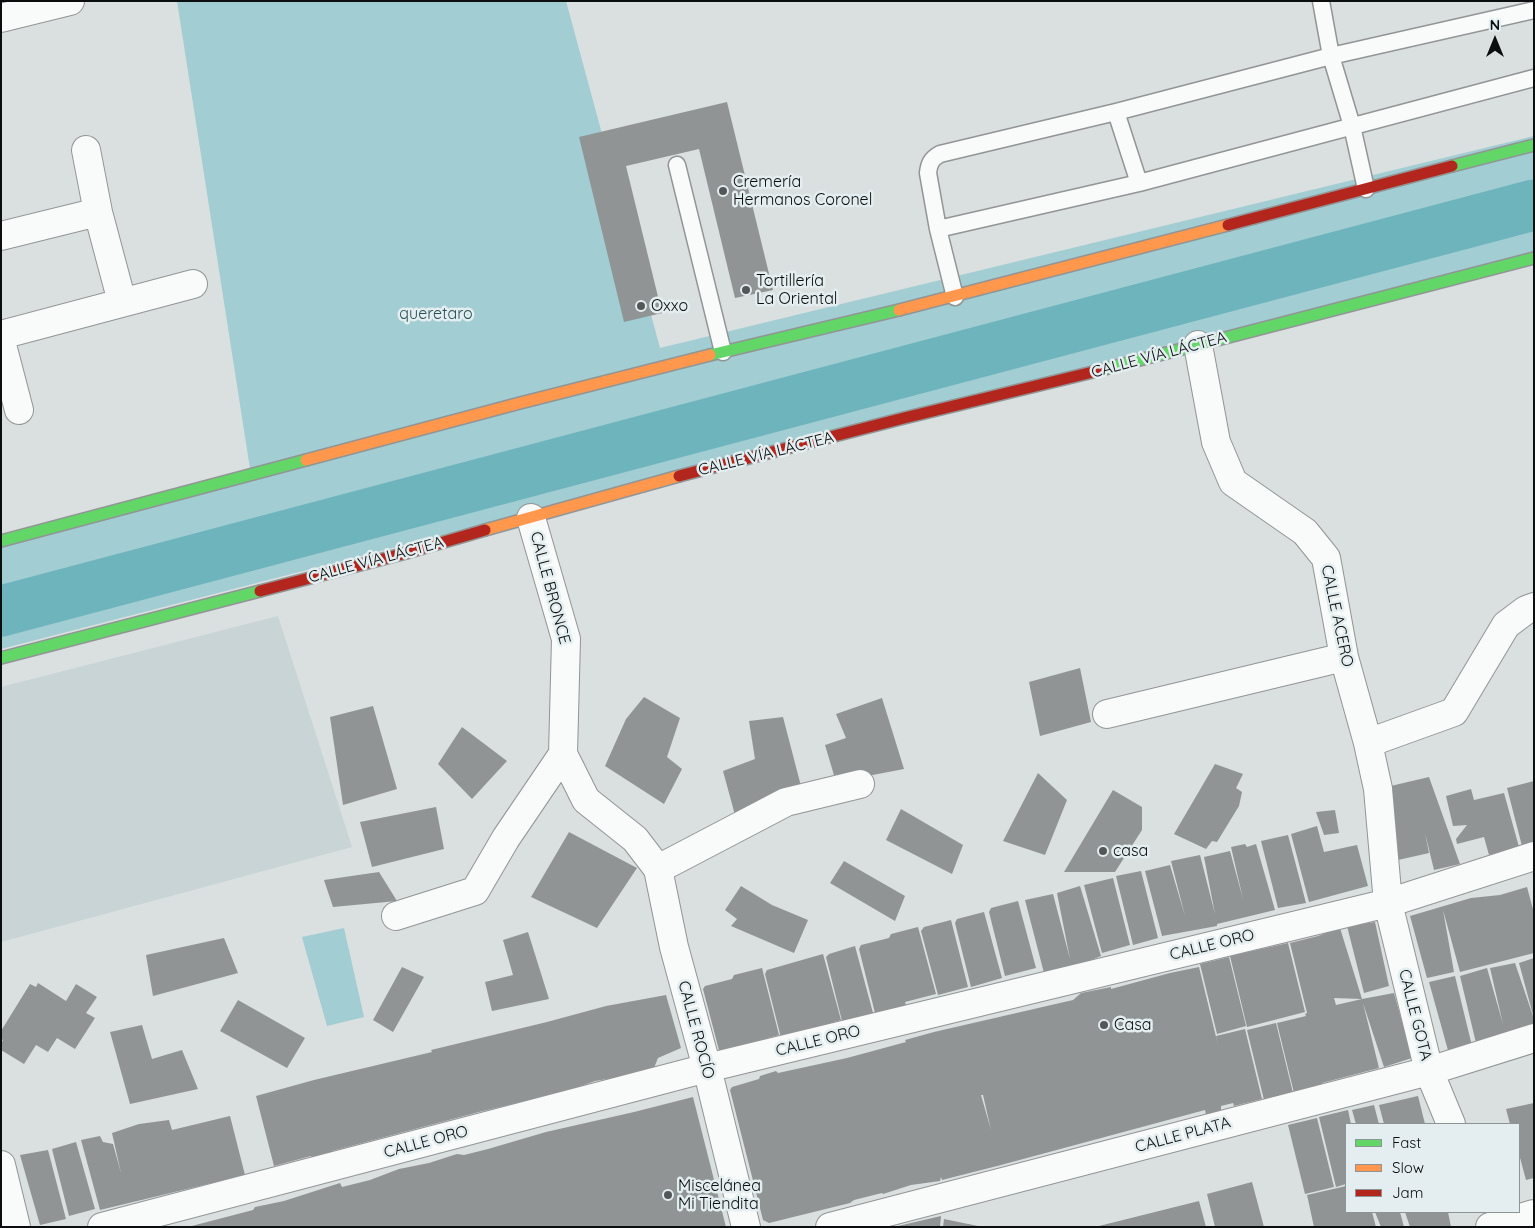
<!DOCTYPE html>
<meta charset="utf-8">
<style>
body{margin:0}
#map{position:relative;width:1535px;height:1228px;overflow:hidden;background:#dadfdf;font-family:Quicksand,sans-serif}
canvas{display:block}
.frame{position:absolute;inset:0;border:2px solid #0a0e0e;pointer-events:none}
.legend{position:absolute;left:1345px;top:1123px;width:175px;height:90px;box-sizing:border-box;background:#e4eef0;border:1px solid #8d9496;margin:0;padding:6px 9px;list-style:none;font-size:15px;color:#0a0e0e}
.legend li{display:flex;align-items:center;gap:10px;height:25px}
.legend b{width:25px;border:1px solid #8d9496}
.north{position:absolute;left:1470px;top:15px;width:50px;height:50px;-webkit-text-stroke:4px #e4eef0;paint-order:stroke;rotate:0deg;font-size:14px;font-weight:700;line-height:20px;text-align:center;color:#0a0e0e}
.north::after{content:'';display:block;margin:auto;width:18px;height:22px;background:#0a0e0e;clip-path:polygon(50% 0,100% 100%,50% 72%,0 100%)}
</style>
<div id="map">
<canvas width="1535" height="1228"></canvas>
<div class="frame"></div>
<ul class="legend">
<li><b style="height:6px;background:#63d668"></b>Fast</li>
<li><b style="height:6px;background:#ff974d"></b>Slow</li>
<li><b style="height:6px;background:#b3261e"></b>Jam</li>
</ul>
<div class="north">N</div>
</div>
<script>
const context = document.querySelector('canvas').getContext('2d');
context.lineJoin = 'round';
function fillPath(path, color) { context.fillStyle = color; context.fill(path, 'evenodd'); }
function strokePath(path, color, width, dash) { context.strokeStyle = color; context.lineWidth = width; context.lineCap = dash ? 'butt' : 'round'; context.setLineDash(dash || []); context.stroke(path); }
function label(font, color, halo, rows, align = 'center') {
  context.font = font + ' Quicksand,sans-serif'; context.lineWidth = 5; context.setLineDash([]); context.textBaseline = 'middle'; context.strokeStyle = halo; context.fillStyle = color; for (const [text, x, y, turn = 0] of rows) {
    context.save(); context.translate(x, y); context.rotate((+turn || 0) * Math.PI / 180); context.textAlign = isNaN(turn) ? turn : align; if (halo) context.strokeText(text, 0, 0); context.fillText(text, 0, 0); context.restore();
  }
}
const built = new Path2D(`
 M278,616L352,847L1,942V687Z`);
const green = new Path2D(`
 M177,1H566L660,348L1534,136V253L1,649V540L251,475Z
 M344,928L364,1017L327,1026L302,937Z`);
const river = new Path2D(`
 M1,611L1534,205`);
const building = new Path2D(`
 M727,102L773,290L735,298L699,149L626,166L662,313L624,322L579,137Z
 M1080,668L1091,722L1040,736L1029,682Z
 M644,697L680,718L667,757L682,769L664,804L605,766L626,719Z
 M882,698L904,769L836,782L825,745L846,738L836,714Z
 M373,706L397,789L343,805L330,717Z
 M783,717L802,790L735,815L723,771L755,759L749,721Z
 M462,727L507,761L472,799L438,764Z
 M1215,764L1243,774L1236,788L1242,792L1239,806L1217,842L1212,841L1206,849L1174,834Z
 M1038,773L1067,800L1045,855L1003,841Z
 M1429,777L1460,864L1434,870L1425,833L1429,853L1398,860L1378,789Z
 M1534,781V844L1522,846L1507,788Z
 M1471,789L1474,800L1504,793L1519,847L1489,855L1484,837L1457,844L1456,839L1467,825L1453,826L1446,796Z
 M1113,790L1142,807V830L1115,872H1064Z
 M436,807L444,849L372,867L360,822Z
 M901,809L963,845L952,874L886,840Z
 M1335,810L1339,833L1324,835L1316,812Z
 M1317,826L1324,852L1357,845L1368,886L1309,902L1291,834Z
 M569,832L637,868L597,928L531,897Z
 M1288,835L1306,903L1278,908L1261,841Z
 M1245,844L1247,847L1256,844L1275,910L1217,924V926L1162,936L1145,871L1170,865L1185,916L1171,861L1200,855L1215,914L1204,857L1230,851L1243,899L1231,847Z
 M844,861L905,896L895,921L830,883Z
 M1141,871L1158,938L1133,945L1116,876Z
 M379,872L397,901L333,907L324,880Z
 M1113,878L1130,945L1102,953L1084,885Z
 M741,886L772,905L808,920L794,953L731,926L737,919L725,910Z
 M1080,886L1101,956L1072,968L1044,973L1025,900L1053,894L1070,959L1057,893Z
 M1527,887L1534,913V953L1460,972L1443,910L1454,972L1427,978L1410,916L1471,898L1500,895Z
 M1018,901L1036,968L1005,976L989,912L991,908Z
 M984,912L1002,978L971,987L955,923L957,919Z
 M951,920L968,987L938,995L921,931L924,927Z
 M1375,922L1389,986L1364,993L1347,926Z
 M918,927L936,994L905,1002L906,1005L875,1013L859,949L861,945L889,938L891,934Z
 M1340,928L1362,999L1394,993L1412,1058L1384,1067L1363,1003L1379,1068L1322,1083V1085L1294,1093L1277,1023L1306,1016L1305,1014L1307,1013L1290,943L1318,936ZM1334,998L1362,999L1336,1005Z
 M528,932L549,999L492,1011L485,982L513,975L503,940Z
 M224,938L238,973L153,996L146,955Z
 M1288,943L1305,1012L1247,1027L1230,956Z
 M855,946L873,1013L842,1021L826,957L829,954Z
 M823,954L841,1020L781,1038L765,974L767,970Z
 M1229,957L1246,1026L1217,1034L1200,964Z
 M1534,958V1015H1533L1519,963Z
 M1515,963L1534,1019V1027L1476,1043L1460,976L1487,968L1503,1024L1490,968Z
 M402,967L424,977L393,1032L373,1020Z
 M1199,967L1219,1049L1216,1036L1245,1029L1262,1099L1234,1106L1233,1103L1221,1106V1110L1206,1115L1205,1110L1001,1165L942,1180L941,1177L940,1181L911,1185L883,1194L882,1193L854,1200L850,1203L769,1223L763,1220L730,1090L732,1087L759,1079L760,1076L776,1071L778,1073L847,1058L906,1042L905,1040L934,1032L1073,1000L1081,993L1111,987V989L1170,973ZM981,1095H983L991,1130Z
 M762,968L779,1035L750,1043V1046L720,1054L703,989L705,986L732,979L734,975Z
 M1455,976L1472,1046L1449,1054L1429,982Z
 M38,983L66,1001L76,984L97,997L86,1013L95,1018L75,1049L57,1038L48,1052L36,1045L24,1064L1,1050V1043L3,1040L1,1039V1031L30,984L36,987Z
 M666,995L681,1048L658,1058L654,1068L625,1076L595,1081L567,1091L479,1112L332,1151L334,1154L312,1158L311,1156L274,1166L256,1096L314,1080L432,1052L431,1050L547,1022L606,1006Z
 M238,1000L305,1038L287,1068L220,1031Z
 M1276,1023L1293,1093L1264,1100L1247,1030Z
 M142,1025L152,1059L182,1050L198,1089L130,1104L110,1032Z
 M1418,1096L1425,1124H1384L1379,1105Z
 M693,1097L726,1227H188L253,1210L255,1207L284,1201L340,1183L342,1187L370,1180L399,1169L429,1163L457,1154L464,1155L488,1149L546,1132L634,1112Z
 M1534,1103V1178L1526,1180L1519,1154V1124H1510L1506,1109Z
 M1374,1105L1379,1124H1356L1352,1110Z
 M1348,1110L1351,1124H1346V1184L1336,1187L1319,1117Z
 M230,1116L245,1175L100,1210L81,1140L100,1136L103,1142L113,1144L121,1173L112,1133L139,1124L169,1120L172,1130Z
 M1317,1118L1334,1187L1305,1194L1288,1125Z
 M76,1142L95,1209L69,1216L52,1149Z
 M48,1150L66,1219L40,1225L20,1155Z
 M1252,1182L1264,1227H1215L1207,1194Z
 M1346,1186V1212H1372L1376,1227H1314L1307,1195Z
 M1199,1201L1206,1227H1099V1226Z
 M1375,1212H1400L1404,1227H1381Z
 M1405,1212H1448L1451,1227H1410Z
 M941,1216L940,1227H898V1226Z
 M944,1219L978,1226V1227H943Z`);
const lane = new Path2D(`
 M1321,1L1331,56L1352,126L1366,189
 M1116,112L1139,183
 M677,165L723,352
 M938,229L1139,183L1534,78
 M955,297L938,229L928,173C929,164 931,159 940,154L1116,112L1331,56L1534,10`);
const street = new Path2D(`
 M1,18L70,1
 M86,150L98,212L122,302
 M1,236L98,212
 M1,335L193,284
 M1,341L19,410
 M1198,345L1216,442L1233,482L1305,532L1326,558L1344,657L1368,743L1378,789L1388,903L1429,1071L1451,1124
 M531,518L566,639L563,754L586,800L635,839L658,869L674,947L707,1068L746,1227
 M1107,714L1344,657
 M1368,743L1454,712L1506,625L1526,610L1534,607
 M658,869L786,802L860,784
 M396,916L475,891L506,838L563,754
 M1,1165L16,1227
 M102,1227L707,1068L1388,903L1534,856
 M830,1227L1429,1071L1534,1038
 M1490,1227L1534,1214`);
const fast = new Path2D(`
 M1452,166L1534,145
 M710,355L899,310
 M1097,371L1534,258
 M1,541L306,460
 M1,658L260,591`);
const slow = new Path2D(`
 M899,310L1228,225
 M306,460L520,403L710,355
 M485,530L679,476`);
const jam = new Path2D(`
 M1228,225L1452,166
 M679,476L904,418L1097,371
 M260,591L406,553L485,530`);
const markers = [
 [723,191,5,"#535757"],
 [746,290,5,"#535757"],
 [641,306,5,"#535757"],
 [1103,851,5,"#535757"],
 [1104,1025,5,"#535757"],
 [668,1195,5,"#535757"]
];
const poiNames = [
 ["Cremería",733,182],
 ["Hermanos Coronel",733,200],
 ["Tortillería",756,281],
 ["La Oriental",756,299],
 ["Oxxo",651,306],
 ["casa",1113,851],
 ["Casa",1114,1025],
 ["Miscelánea",678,1186],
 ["Mi Tiendita",678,1204]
];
const parkNames = [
 ["queretaro",436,314]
];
const streetNames = [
 ["CALLE VÍA LÁCTEA",1159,355,-15],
 ["CALLE VÍA LÁCTEA",766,454,-14],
 ["CALLE VÍA LÁCTEA",376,560,-15],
 ["CALLE BRONCE",550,588,75],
 ["CALLE ACERO",1337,616,78],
 ["CALLE ORO",1212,945,-14],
 ["CALLE GOTA",1415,1015,76],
 ["CALLE ROCÍO",696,1030,75],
 ["CALLE ORO",818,1041,-14],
 ["CALLE PLATA",1183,1135,-15],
 ["CALLE ORO",426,1142,-15]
];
fillPath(built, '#c8d4d6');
fillPath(green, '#a1cdd3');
strokePath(river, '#6eb4bd', 51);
fillPath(building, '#909495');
strokePath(lane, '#919595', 19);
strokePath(street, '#919595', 30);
strokePath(fast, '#919595', 14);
strokePath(slow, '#919595', 14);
strokePath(jam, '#919595', 14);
strokePath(lane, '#f9fafa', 16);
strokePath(street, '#f9fafa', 28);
strokePath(fast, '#63d668', 11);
strokePath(slow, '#ff974d', 11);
strokePath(jam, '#b3261e', 11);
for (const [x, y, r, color] of markers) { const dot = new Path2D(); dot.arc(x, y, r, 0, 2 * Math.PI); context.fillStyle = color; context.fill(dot); strokePath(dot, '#e4eef0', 2); }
label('16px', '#0a0e0e', '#e4eef0', poiNames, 'left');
label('16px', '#265157', '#e4eef0', parkNames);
label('16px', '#0a0e0e', '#e4eef0', streetNames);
</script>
